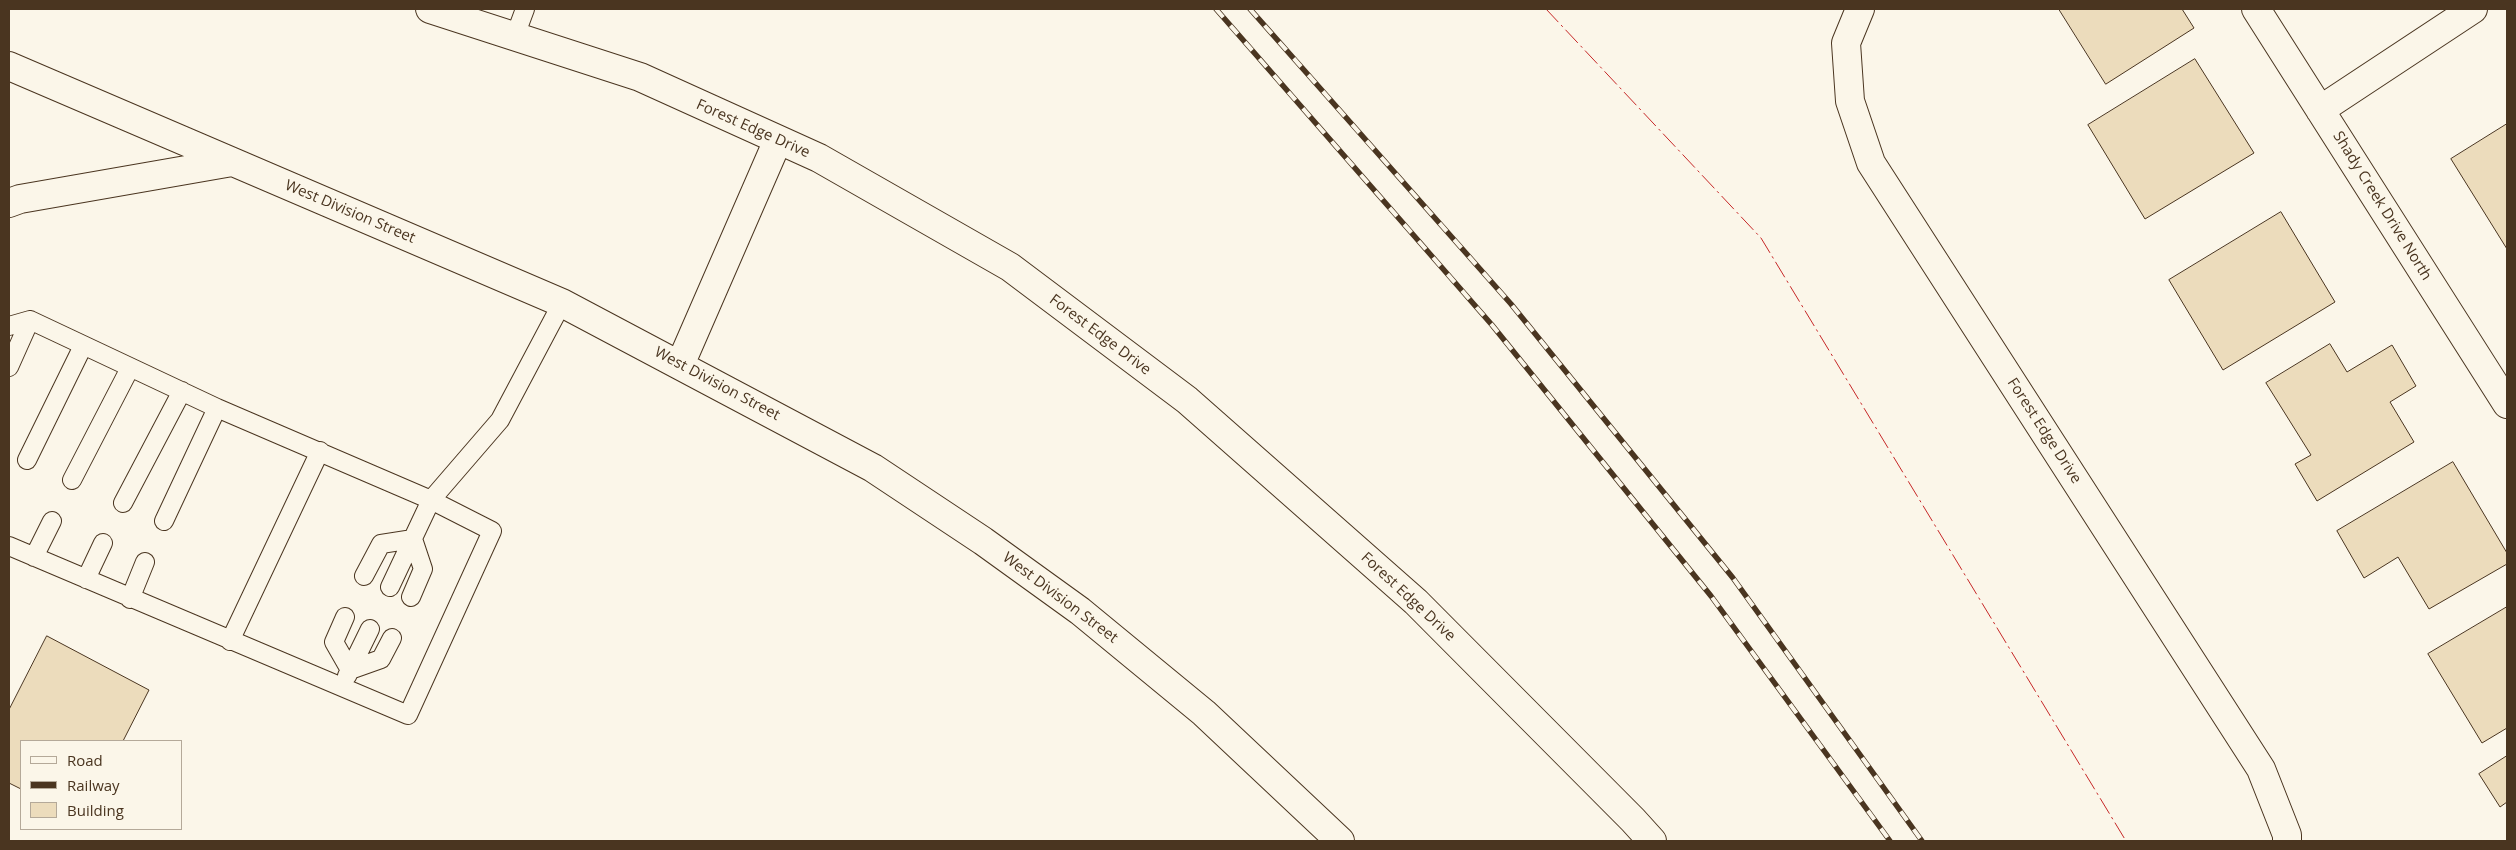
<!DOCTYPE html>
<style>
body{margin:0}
#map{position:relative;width:2516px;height:850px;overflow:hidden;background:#fbf6e9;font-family:"Open Sans",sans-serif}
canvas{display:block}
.frame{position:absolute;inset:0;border:10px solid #4a3520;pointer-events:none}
.legend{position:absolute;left:20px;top:740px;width:162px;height:90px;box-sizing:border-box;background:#fbf6e9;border:1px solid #b4a999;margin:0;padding:6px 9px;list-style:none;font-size:15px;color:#4a3520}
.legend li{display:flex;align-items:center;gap:10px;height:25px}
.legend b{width:25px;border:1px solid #b4a999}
</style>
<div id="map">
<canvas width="2516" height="850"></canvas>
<div class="frame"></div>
<ul class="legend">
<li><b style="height:6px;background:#fbf6e9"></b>Road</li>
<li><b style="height:6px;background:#4a3520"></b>Railway</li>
<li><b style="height:14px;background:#ecdcbc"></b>Building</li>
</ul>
</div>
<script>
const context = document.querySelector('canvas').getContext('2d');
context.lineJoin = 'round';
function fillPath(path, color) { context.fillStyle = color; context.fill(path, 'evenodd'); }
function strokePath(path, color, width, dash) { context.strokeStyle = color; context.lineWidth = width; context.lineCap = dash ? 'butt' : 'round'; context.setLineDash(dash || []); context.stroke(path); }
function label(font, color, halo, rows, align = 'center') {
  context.font = font + ' "Open Sans",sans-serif'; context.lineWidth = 4; context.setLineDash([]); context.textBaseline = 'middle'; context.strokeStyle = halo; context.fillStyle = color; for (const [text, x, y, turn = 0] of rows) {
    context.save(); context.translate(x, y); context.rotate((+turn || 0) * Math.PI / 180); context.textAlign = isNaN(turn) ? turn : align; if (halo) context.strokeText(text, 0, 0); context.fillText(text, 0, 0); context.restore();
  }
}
const building = new Path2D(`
 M2059,9H2182L2194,28L2106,84Z
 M2195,59L2254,153L2145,219L2088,125Z
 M2507,124V249L2451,159Z
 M2281,212L2335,302L2223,370L2169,280Z
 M2330,344L2347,372L2392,345L2416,386L2390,402L2414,442L2317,501L2295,464L2311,455L2266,383Z
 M2453,462L2507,553V564L2429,609L2398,557L2364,578L2337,531Z
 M2507,607V728L2482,743L2428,654Z
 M47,636L149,690L123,741H21V789L9,783V710Z
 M2507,756V802L2500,807L2479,774Z`);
const lane = new Path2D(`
 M515,36L525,9
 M9,326L30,320L217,408L431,500L390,587
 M9,367L30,320
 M27,460L83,346
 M72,480L130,368
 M123,503L182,391
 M164,521L217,408
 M9,546L408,715L492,531L431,500L500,420L562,303
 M34,557L52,521
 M364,576L381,544L413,539L423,569L411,597
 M86,579L103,543
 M130,599L145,562
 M345,617L334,642L350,670L381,659L392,638
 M230,641L320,451
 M347,676L370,629`);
const street = new Path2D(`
 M2256,9L2507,404
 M2320,110L2473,9`);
const secondary = new Path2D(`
 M430,9L640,77L819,158L1010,267L1187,400L1416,602L1633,820L1652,841
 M1860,9L1846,43L1850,101L1871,163L2261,769L2287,835V841`);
const primary = new Path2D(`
 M9,66L562,303L873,468L983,541L1080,611L1204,713L1340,841
 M9,203L20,199L232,162
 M680,365L778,140`);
const rail = new Path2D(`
 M1216,9L1492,325L1711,596L1890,841
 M1250,9L1511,304L1733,578L1922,841`);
const power = new Path2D(`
 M1546,9L1761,238L2126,841`);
const streetNames = [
 ["Forest Edge Drive",753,129,24],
 ["Shady Creek Drive North",2382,206,58],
 ["West Division Street",350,212,23],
 ["Forest Edge Drive",1100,335,37],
 ["West Division Street",717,384,28],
 ["Forest Edge Drive",2044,431,57],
 ["Forest Edge Drive",1408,597,43],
 ["West Division Street",1060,598,37]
];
fillPath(building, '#ecdcbc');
strokePath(building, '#4a3520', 1);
strokePath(lane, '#4a3520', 20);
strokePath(street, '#4a3520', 30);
strokePath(secondary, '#4a3520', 30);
strokePath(primary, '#4a3520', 30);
strokePath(lane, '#fbf6e9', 18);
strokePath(street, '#fbf6e9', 28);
strokePath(secondary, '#fbf6e9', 28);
strokePath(primary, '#fbf6e9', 28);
strokePath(rail, '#4a3520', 5.5);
strokePath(rail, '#fbf6e9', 4, [11]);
strokePath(power, '#c62828', 1, [18, 4, 2.5, 4]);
label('15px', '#4a3520', '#fbf6e9', streetNames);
</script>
